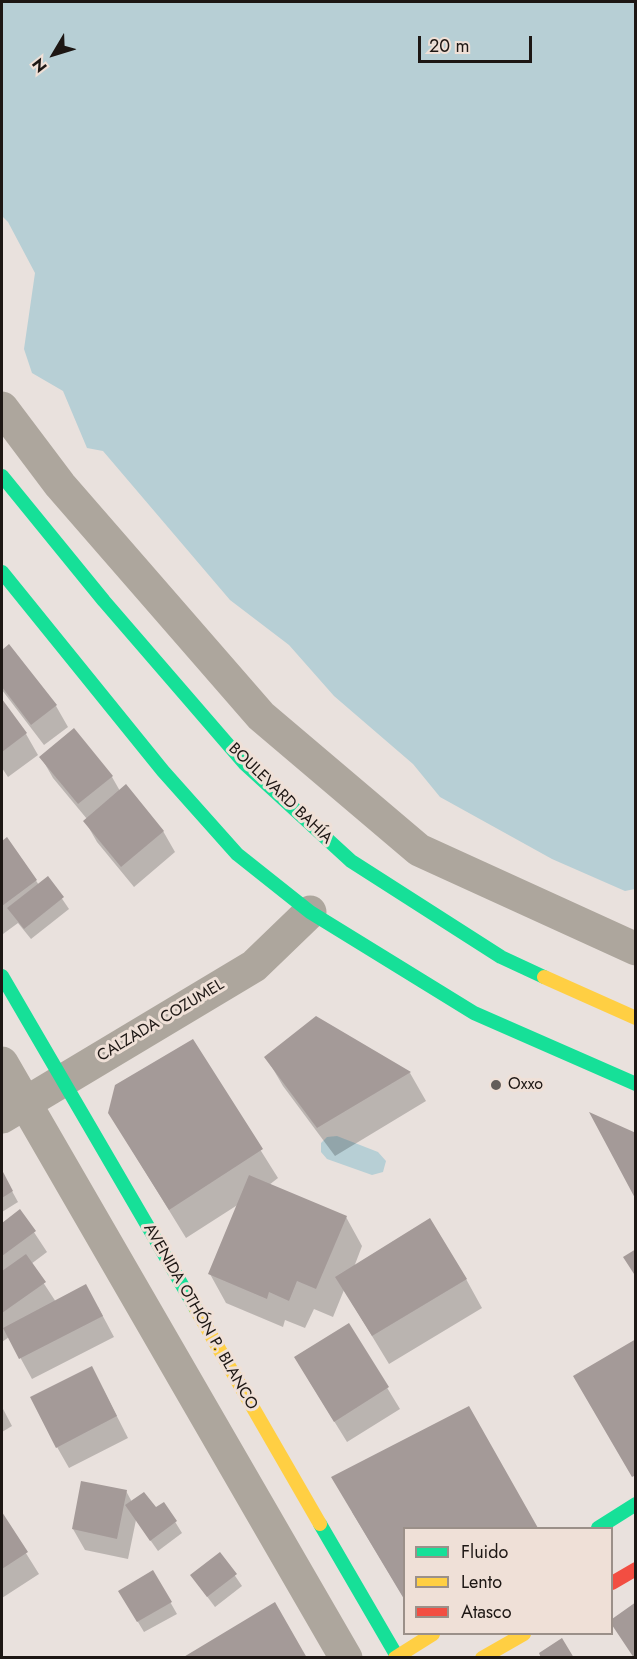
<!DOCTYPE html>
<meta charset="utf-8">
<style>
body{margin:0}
#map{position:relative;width:637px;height:1659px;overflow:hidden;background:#e9e1dd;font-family:Jost,sans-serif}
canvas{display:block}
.frame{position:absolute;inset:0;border:3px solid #1d1714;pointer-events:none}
.legend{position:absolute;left:403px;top:1527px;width:210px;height:108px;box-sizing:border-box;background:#efe0d7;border:2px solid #9b9089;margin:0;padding:8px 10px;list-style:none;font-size:18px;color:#1d1714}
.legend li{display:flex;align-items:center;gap:12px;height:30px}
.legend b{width:30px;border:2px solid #9b9089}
.north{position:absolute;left:24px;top:24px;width:60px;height:60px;-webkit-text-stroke:4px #efe0d7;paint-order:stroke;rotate:232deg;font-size:16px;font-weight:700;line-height:24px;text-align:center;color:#1d1714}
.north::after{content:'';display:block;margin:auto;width:21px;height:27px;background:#1d1714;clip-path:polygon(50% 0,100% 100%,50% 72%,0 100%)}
.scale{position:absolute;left:418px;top:36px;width:114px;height:27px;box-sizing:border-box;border:3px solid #1d1714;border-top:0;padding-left:8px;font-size:18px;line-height:21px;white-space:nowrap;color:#1d1714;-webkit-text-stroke:4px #efe0d7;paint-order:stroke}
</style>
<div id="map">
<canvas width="637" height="1659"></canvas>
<div class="frame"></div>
<ul class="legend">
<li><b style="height:8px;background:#16e098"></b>Fluido</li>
<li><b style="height:8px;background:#ffcf43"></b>Lento</li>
<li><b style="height:8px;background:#f24e42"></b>Atasco</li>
</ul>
<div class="north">N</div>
<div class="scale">20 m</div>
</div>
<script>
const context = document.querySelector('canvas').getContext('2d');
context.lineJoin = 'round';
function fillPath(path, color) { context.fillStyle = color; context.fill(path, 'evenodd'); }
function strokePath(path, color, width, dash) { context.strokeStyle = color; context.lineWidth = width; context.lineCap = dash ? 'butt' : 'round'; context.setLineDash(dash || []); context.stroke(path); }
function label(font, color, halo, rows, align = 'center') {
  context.font = font + ' Jost,sans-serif'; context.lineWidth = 6; context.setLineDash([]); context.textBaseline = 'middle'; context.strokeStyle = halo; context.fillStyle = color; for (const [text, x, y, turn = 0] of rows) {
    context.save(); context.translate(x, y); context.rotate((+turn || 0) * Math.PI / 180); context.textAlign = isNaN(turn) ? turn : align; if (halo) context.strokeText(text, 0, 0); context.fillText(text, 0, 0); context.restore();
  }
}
const water = new Path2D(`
 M2,2H635V889L625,891L552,859L440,797L413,764L334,696L289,645L230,600L103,451L87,448L63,391L32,373L24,349L35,273L8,222L2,216Z
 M337,1136L378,1152L386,1161L383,1172L372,1175L327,1159L321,1152V1143L327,1137Z`);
const shadow = new Path2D(`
 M9,646L56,706L68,727L44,745L2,690V652Z
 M2,701L26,734L38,755L8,777L2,768Z
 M74,730L112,777L120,791L163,831L175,852L134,887L97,842L85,821L87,819L53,778L41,757Z
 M7,839L39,885L48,878L69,909L31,939L18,923L3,934L2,933V843Z
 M316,1018L410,1073L426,1101L335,1156L283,1086L266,1057Z
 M192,1041L278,1178L269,1185L346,1217L362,1246L354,1267L466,1279L482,1308L389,1364L344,1290L333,1317L314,1309L305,1328L285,1320L283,1327L226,1303L210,1274L239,1204L186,1238L127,1142Z
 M2,1173L18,1202L2,1212Z
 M20,1211L47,1252L31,1264L56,1302L98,1307L114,1337L32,1379L9,1337L2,1342V1225Z
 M349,1325L400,1409L347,1442L308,1379Z
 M103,1389L128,1438L69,1468L57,1447Z
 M2,1407L12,1426L2,1432Z
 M488,1442L537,1528H404V1598L352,1512Z
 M126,1491L132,1502L155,1510L164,1504L182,1533L158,1551L136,1520L128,1559L85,1550L73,1529Z
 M2,1515L39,1574L2,1598Z
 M220,1554L242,1586L215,1607L191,1575Z
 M153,1572L177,1614L144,1632L120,1592Z`);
const building = new Path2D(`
 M9,644L57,705L31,725L2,687V650Z
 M2,699L27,733L2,752Z
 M74,728L113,776L78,804L39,757Z
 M126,784L164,831L121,867L83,821Z
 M7,837L37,880L2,906V841Z
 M48,876L64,897L24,929L7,908Z
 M316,1016L411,1072L317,1128L264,1057Z
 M193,1039L263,1149L169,1210L108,1113L115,1085Z
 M589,1112L636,1133V1200Z
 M2,1170L13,1191L2,1198Z
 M249,1175L347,1216L316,1289L297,1281L289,1301L269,1292L267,1299L208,1274Z
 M20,1209L36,1231L2,1256V1223Z
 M430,1218L467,1279L372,1336L335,1277Z
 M636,1249V1277L623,1257Z
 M26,1254L46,1282L2,1313V1271Z
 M86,1284L103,1316L19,1359L3,1328Z
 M349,1323L389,1387L334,1422L294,1357Z
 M636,1339V1475L632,1477L573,1376Z
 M92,1366L117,1416L56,1448L30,1397Z
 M469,1406L538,1528H404V1599L331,1477Z
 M81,1481L127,1490L117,1539L72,1529Z
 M144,1492L156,1507L164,1502L177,1521L150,1541L125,1505Z
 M2,1512L28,1552L2,1569Z
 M220,1552L237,1574L207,1597L190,1575Z
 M153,1570L172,1602L137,1622L118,1591Z
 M275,1602L307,1658H182Z
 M636,1602V1658H634L612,1625V1619Z
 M562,1638L574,1658H541L539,1653Z`);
const street = new Path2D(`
 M2,408L60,485L261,716L419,850L636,949
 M2,1063L346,1658
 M2,1117L254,966L310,912`);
const fast = new Path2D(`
 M2,476L104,601L244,763L351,861L501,957L544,977
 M2,572L163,771L237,854L310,912L474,1013L636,1084
 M2,976L196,1309
 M320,1524L398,1658
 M598,1528L636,1504`);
const slow = new Path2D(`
 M544,977L636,1018
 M196,1309L320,1524
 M395,1658L433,1634
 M482,1658L524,1634`);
const jam = new Path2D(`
 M612,1583L636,1569`);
const markers = [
 [496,1085,6,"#645e5a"]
];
const streetNames = [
 ["BOULEVARD BAHÍA",280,794,44],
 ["CALZADA COZUMEL",161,1021,-31],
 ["AVENIDA OTHÓN P. BLANCO",200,1317,60]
];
const poiNames = [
 ["Oxxo",508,1085]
];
fillPath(water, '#b7cfd5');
fillPath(shadow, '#0003');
fillPath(building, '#a49a98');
strokePath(street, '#ada69d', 33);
strokePath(fast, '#16e098', 14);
strokePath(slow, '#ffcf43', 14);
strokePath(jam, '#f24e42', 14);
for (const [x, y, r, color] of markers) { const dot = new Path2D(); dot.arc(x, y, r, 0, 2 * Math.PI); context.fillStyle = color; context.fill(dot); strokePath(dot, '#efe0d7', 2); }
label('16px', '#1d1714', '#efe0d7', streetNames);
label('16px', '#1d1714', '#efe0d7', poiNames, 'left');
</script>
